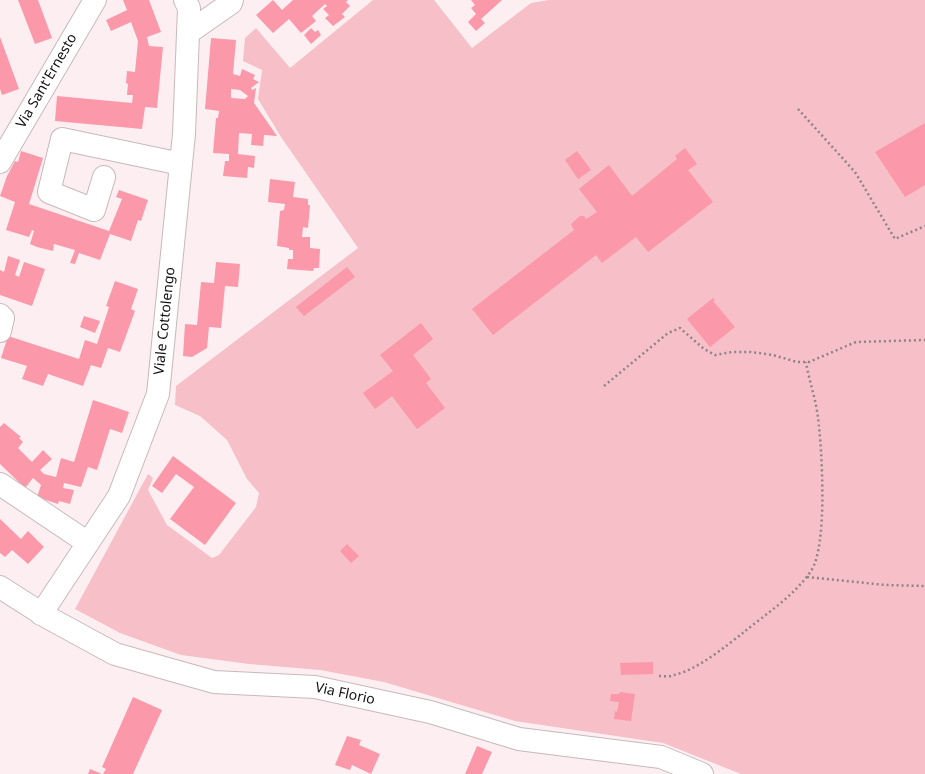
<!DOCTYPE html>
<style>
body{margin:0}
canvas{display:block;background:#fdeff1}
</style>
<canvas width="925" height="774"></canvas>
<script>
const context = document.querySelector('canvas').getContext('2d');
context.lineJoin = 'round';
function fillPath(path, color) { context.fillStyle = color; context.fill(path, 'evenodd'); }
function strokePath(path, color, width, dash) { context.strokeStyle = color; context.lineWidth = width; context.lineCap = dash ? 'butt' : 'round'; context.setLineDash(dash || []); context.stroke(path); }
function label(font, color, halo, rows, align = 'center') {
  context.font = font + ' "Noto Sans",sans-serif'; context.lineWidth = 3.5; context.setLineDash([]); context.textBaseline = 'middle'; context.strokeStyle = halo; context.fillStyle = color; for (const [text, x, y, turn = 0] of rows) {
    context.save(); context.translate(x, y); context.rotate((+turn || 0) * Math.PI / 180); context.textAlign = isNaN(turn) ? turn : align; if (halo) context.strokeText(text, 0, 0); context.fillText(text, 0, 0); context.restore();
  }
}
const green = new Path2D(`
 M373,0H434L472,48L531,3L549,0H925V774H741L663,743L515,721L384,682L320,670L249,664L181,655L120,633L75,609L148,474L153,478L148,490L167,525L212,558L219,555L256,507L259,493L247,479L227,440L200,416L175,405L176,386L358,248L281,137L258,99L262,70L243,61L245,38L256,28L290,68Z`);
const building = new Path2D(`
 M18,0H38L52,38L35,44Z
 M123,0H149L161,32L147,37L149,46L163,47L157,108L145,107L142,129L55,121L57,96L132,103L133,95H127L128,84L126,83L127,71L135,72L138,41L131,22L111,31L106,20L127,10Z
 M273,0L282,10L293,0H348L346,2L350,6L342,14L345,17L333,26L325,18L329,15L323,9L327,6L325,4L312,16L316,21L301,33L289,19L273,33L256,15Z
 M502,0L481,19L485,23L476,31L468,22L476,14L471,8L475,5L471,0Z
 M311,28L315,32L318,30L321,35L311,44L304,35Z
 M0,37L19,89L2,95L0,89Z
 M211,38L236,40L233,74L240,76L242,69L255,75L253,79L259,82L251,88L252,90L256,88L254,103L277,136L264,135L263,146L251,145L252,134L239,133L238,154L255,156L254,168L248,167L247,178L223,176L225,161H229V154L213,153L216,118H218L219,111L205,109ZM231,89L240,90L248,96L245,99L231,98Z
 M925,123V185L905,197L875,152Z
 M685,148L697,164L688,170L713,202L648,252L636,237L602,263L596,255L493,335L472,309L574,230L571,224L580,216H584L586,219L597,212L579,189L609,165L632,196L677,159L675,156Z
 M21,151L43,158L29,204L109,231L122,199L116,197L119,190L148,200L141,221L138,220L131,241L110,234L100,260L79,253L75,264L70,263L75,250L54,244L53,251L37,247L30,244L34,231L32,230L29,237L6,230L15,202L0,196L7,176L15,161L18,162Z
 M577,151L591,170L578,179L565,160Z
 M270,179L295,182L293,197L308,199V205H310L308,228L303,227L302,237H310V248L320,249L319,268H314L313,271L287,269L288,259H293V250H289V248L277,246L280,211L284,210L285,204L268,202Z
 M8,256L20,260L15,275L19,277L24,262L45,269L32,306L0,295V270L4,272Z
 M216,262L240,264L238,287L225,286L221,328L209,327L207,348L192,357L183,356L185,324L197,325L201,282L214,283Z
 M347,267L355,277L304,316L296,307Z
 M115,281L138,289L131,309L135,311L120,352L108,348L101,368L91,365L83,386L48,374L43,386L22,379L27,366L1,358L8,336L79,359L85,340L97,344L109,307L106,306Z
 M713,298L715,300L713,301L735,327L710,347L687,319Z
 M84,316L100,321L95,333L80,327Z
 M421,323L433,339L413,355L431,379L426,383L445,408L417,429L392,396L375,409L363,393L393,371L380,355Z
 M93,400L129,412L122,433L110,429L97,470L88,467L81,487L64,483L63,488L74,490L70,504L59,501L58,504L37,497L41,485L33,478L25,488L0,464V427L4,423L21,437L19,438L23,442L18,448L32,462L43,450L52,459L40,470L44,474L56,477L61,458L74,462Z
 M173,456L236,503L205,545L170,519L194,487L176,474L162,493L152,486Z
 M0,519L21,539L28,531L44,547L28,564L12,550L5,557L0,553Z
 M347,544L359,556L351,563L340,551Z
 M653,662V674L621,675L620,663Z
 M620,692L635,694L631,721L614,719L615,711L617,712L619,702L610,701L611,694H619Z
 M133,697L162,710L133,774H103L106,769L102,767Z
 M347,736L361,740L359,745L380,754L371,774L352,765L350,770L335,765Z
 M477,746L492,752L482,774H465Z
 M90,769L102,774H88Z`);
const path = new Path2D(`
 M798,109L855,172L895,239L925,226
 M604,386L668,333L680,328L704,349L715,355L732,352H751L773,355L797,362H809L856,342L925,340
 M807,577L885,585L925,586
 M659,676C664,676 670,677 674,675C697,670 725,647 744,632C766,614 795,595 811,571C828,546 822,449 818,418C816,399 809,381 806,362`);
const minor = new Path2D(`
 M188,33L231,3L232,0
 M0,162L95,0
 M104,177L94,210L49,192L62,139L181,164
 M0,315L3,318L0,331
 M0,484L88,543
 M0,587L47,617L115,654L214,682L315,687L430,712L519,739L661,757L702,774
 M41,614L119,496L158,394L184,134L189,8L185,0`);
const streetNames = [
 ["Via Sant'Ernesto",47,81,-60],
 ["Viale Cottolengo",165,321,-84],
 ["Via Florio",345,694,12]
];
fillPath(green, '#f7bfc7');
fillPath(building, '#fb98a9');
strokePath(minor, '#c7b9bb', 24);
strokePath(path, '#8d8485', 2.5, [2, 3]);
strokePath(minor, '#fff', 22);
label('14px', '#130f0f', '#fff', streetNames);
</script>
